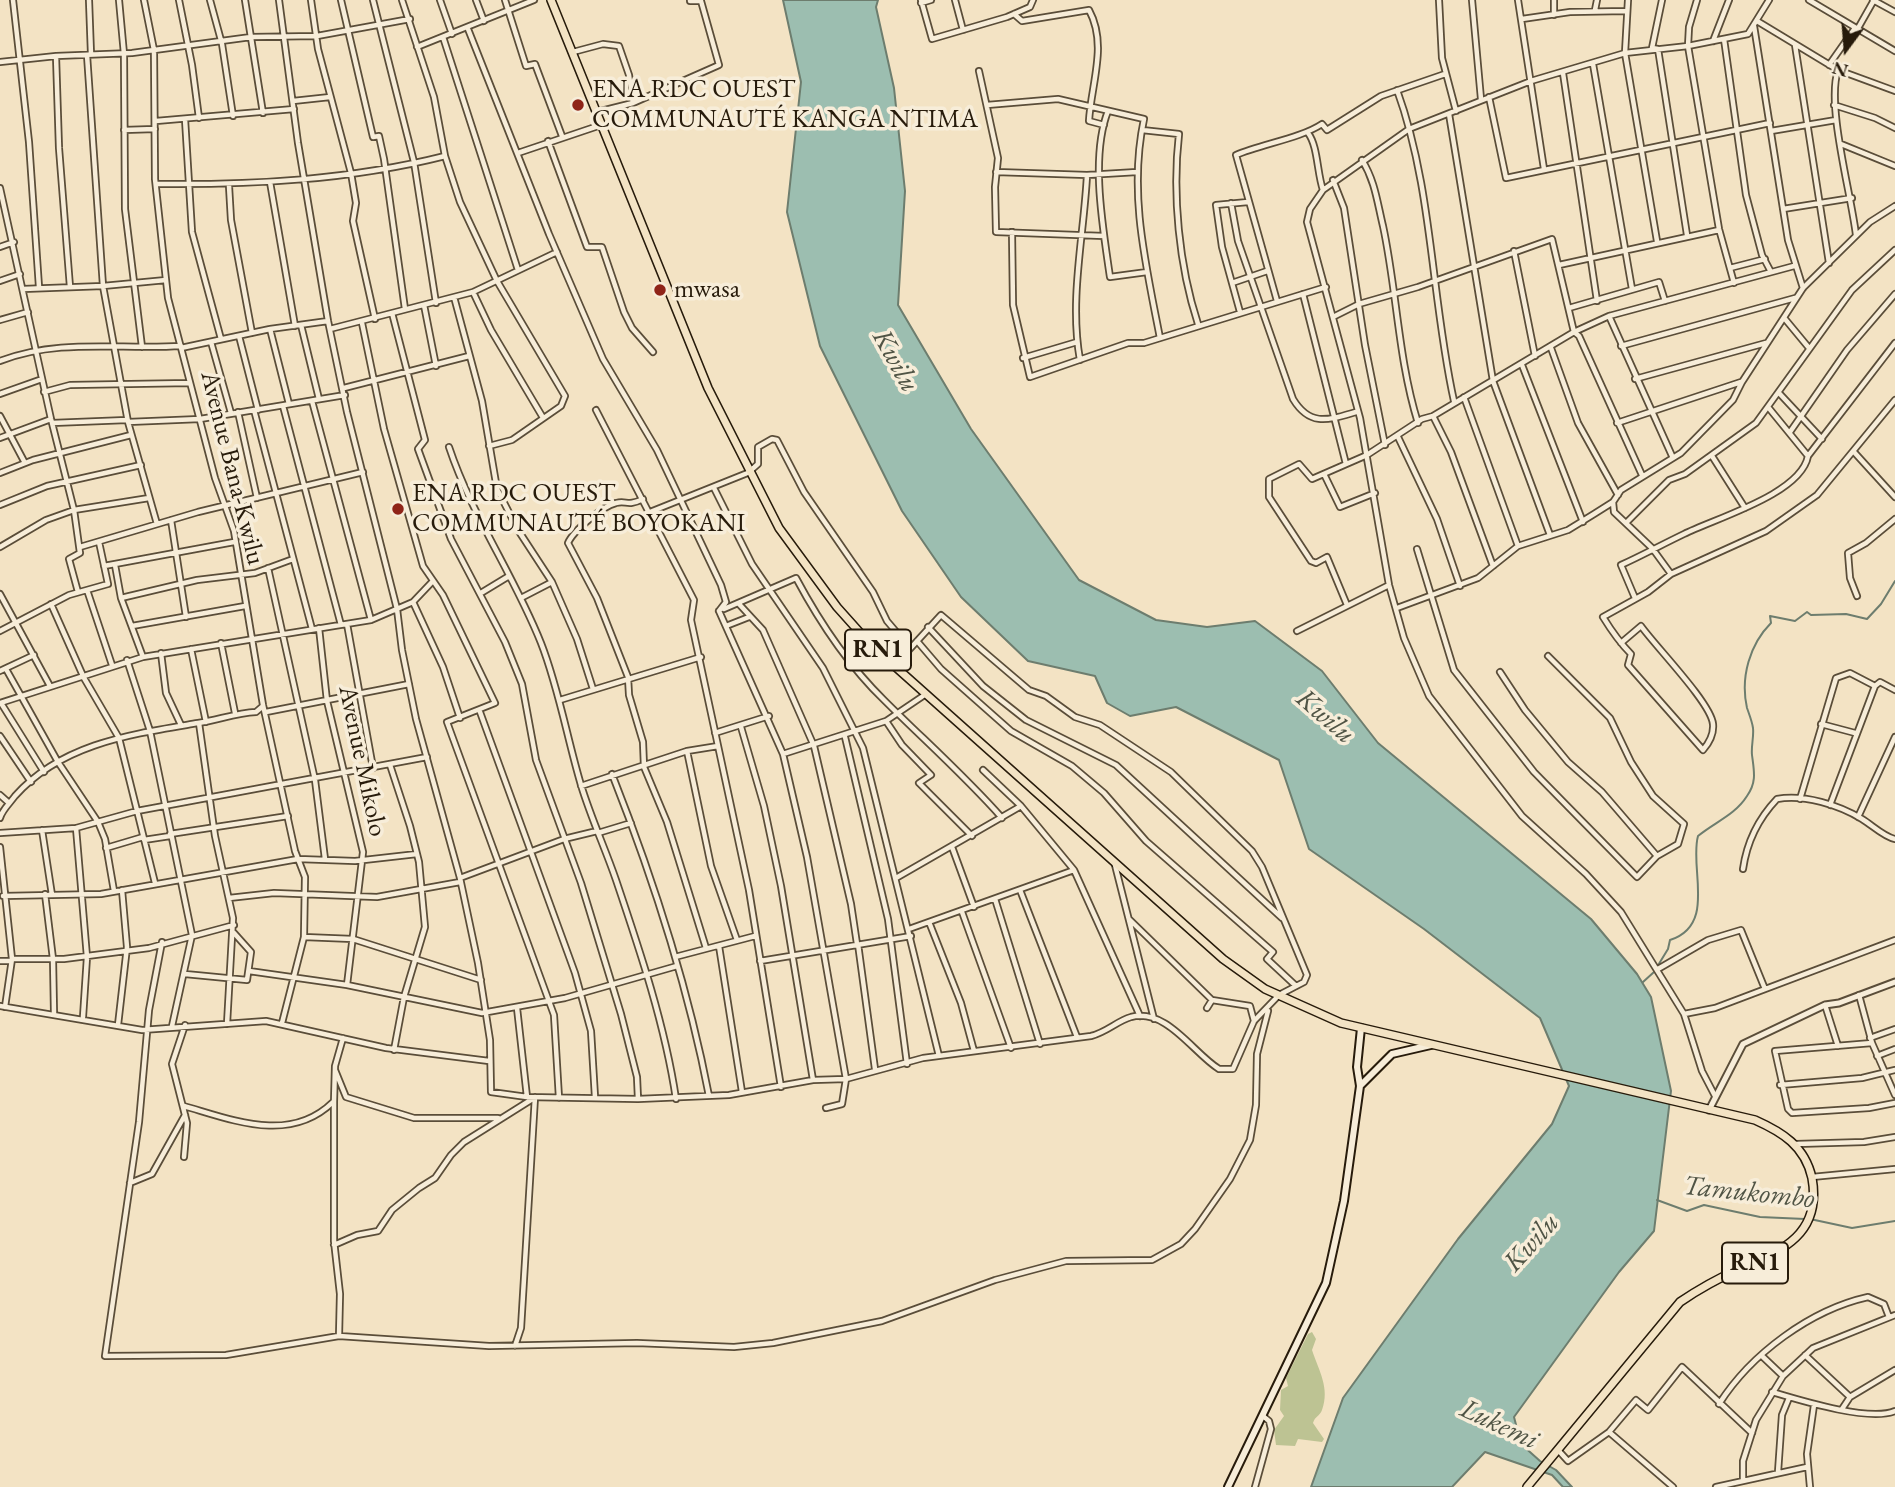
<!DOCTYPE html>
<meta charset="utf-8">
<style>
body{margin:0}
#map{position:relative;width:1895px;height:1487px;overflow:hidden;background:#f3e3c4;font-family:"EB Garamond",serif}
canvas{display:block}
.north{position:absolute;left:1811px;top:14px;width:70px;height:70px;-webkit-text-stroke:5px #f7edd9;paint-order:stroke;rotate:196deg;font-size:19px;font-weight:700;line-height:28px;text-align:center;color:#271b0b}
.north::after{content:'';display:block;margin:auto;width:24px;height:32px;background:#271b0b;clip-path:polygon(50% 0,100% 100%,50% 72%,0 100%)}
</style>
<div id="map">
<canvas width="1895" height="1487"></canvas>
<div class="north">N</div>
</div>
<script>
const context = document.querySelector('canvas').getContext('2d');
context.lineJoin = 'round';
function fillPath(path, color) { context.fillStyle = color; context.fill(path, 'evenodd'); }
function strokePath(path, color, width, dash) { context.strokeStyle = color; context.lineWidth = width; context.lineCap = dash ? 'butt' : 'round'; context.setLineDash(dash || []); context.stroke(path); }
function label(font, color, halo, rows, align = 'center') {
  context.font = font + ' "EB Garamond",serif'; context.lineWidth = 7; context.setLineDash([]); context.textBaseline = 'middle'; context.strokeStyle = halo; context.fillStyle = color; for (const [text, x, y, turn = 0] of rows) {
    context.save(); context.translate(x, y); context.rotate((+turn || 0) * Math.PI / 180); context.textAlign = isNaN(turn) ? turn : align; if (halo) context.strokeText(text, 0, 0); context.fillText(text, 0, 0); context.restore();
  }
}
const green = new Path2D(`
 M1312,1332L1316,1339L1312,1350C1319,1371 1330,1388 1322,1410C1320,1416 1315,1416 1313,1423L1324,1439L1322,1442L1298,1439L1295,1446L1276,1445L1274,1430L1284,1416L1280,1410L1281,1390L1288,1386L1286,1378L1308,1334Z`);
const water = new Path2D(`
 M783,0H878L876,7L894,88L905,191L898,305L971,429L1079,580L1156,620L1207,627L1255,621L1322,671L1378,743L1591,919L1637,974L1651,997L1671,1091L1654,1231L1619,1272L1514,1417L1521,1444L1540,1461L1556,1470L1572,1487H1563L1552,1475L1485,1452L1452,1487H1311L1343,1398L1458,1239L1552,1124L1569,1086L1540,1018L1424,929L1309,849L1279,760L1176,707L1130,716L1107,703L1095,676L1028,661L961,597L902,511L820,346L787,212L801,82Z`);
const stream = new Path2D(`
 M1657,967L1668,949L1670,940C1717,925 1689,868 1698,836C1715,822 1735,815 1747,796C1757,782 1754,771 1752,755C1751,746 1754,737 1753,728C1752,721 1749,714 1747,708C1740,677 1750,644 1771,623L1770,616L1795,621L1807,612L1811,615L1846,614L1867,619L1881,604L1895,581
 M1643,982L1654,972
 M1657,1200L1687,1211L1704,1205L1760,1217L1805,1219
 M1810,1219L1852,1228L1895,1221`);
const minor = new Path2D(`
 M13,0L29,142L39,287
 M89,0L91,54
 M119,0L124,54L125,209L142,347
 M144,0L154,50L155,179L168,298L215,478L234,531L263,705L295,851L305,877L304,937L282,1023
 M179,0L192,65L199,118
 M210,0L222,44L233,116
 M245,0L263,113
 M279,0L298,143L328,321L347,412L397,609L402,650L416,719L460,878L478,963L490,1040L491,1092L527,1097L638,1099L729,1095L813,1080L846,1079L923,1058L1091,1036C1107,1032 1117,1021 1131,1017C1167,1008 1193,1053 1219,1069H1233L1254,1021L1279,995L1304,982L1307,975L1262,867L1252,851L1171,772L1100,725L1075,717L1046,696L1029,690L941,615L896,664
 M311,0L318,49L351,173L356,203L353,221L375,319
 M341,0L373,137L379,136L384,159L405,309
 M373,0L414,162L436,303
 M402,0L434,97L445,156L460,202L497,281L565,396L561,406L512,440L489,446
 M440,0L452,34
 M476,0L484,21
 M505,0L526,66L535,64L562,136
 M921,0L932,39L1007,17L1030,7L1033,0
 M955,0L963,30
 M1439,0L1442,58L1456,111
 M1472,0L1481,99
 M1518,0L1544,169
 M1554,0V15
 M1628,0L1625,53L1657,241
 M1662,0L1652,48L1658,49L1687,235
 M1697,0L1689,27L1688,46L1719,229L1734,283
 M1809,0L1895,51
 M1873,0L1895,12
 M921,3L931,0
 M1595,10L1597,0
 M1014,14L1022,21L1089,10C1108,45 1091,84 1089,121L1104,125
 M1522,19L1570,12L1626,11
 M1757,21L1838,70L1895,91
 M1754,26L1788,240L1803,288
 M468,29L549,234L603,359L657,450L721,585L726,602L719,611
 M1857,30L1874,0
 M443,37L518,270
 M1724,39L1746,195L1762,255L1771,272
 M1713,41L1729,0
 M1795,45L1829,263
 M417,47L534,0
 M573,52L603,44L619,46L629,75L633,103
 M87,55L103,286L128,422L157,524
 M56,56L59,148L70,287
 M0,62L56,56L132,53L251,37L317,36L410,19
 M1593,64L1632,289
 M1829,65L1855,28
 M1838,70C1826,105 1851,193 1856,235
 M979,71L998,158L995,187L996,232L1104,236
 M1563,73L1597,301
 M1397,90C1433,189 1431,298 1454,401
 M1489,97L1506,178L1770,123
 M293,101L330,97
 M987,105L1058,99L1144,119C1128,193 1146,265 1160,338
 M1834,105L1875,118L1895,128
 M1108,111C1090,157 1103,228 1110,277L1147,272
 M597,112L633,103L719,65L701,1H690
 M1449,114L1493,381L1550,535
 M185,119L192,232L221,339
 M156,121L294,109
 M124,130L155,129
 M1142,130L1179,134C1172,194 1179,266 1198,324
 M1771,131L1836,120
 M1308,133C1318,146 1317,173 1323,190
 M548,141L587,247H602L624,312L632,328L653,352
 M1841,144L1895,166
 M518,153L601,125
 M1362,160C1375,181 1377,201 1383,226C1397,291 1398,359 1418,423
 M996,172L1087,175L1137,172
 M1333,180L1344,208L1365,345L1385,445
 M270,182L295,326
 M156,184C253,185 350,180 445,156
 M229,186L231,220L252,333
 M0,188L51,419L74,510L80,553L69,559L78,592
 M1231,203L1238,241L1293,399C1310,427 1328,420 1356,412
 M1783,209L1852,198
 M1012,232L1013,305L1030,377L1128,343H1144L1326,287
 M0,247L14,242
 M1514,251L1535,356
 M1559,265L1719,230
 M1730,268L1765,259
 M0,281L20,274
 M1232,283L1267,271
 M23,289L103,286L166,280
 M473,292L491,330L542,416
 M1303,294L1346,464
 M454,297L482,401L497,489L518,530L552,582L577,639L593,689
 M1277,301L1236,155C1262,144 1301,138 1322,124L1327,130L1381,96L1445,74
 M424,305L436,366
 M1569,308L1659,282L1665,301
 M1240,312L1222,247L1216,205L1248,202
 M392,313L425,440L418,449L451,539L505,642L522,684L536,760L581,883L621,1014L637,1077L638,1099
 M1335,316L1359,304L1418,287L1552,239L1574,332L1579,336L1642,475
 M1609,316L1673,458
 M1785,319L1809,348
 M0,320L28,312
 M362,323L384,429L423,566L443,595L495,703L447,722L554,1015L559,1098
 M301,325L319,399
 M270,329L289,404
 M330,329L473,292L557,252
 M239,336L258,410
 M211,342L231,413
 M1621,346L1795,298
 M181,348L270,329L328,321
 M1551,348L1578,423L1618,495
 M1023,358L1077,342
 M1080,360C1069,299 1084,235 1087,175
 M0,361C59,338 119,350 181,346
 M1522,365L1583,522
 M1635,379L1766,343
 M344,388L469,356
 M44,392L70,385L190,383
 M1779,393L1822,439
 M0,394L42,379
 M1464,397L1518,546
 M312,401L371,620
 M283,406L341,625
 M1768,407L1808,456
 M254,410L312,629
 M596,410L694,600L691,620L749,890L781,1087
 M238,412L257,498
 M0,416L25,463
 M1433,416L1451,452L1493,566
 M128,422L200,419L345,395
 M52,423L127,420
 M1617,423L1741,382
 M1790,432L1847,350L1895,294
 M1398,437L1437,519L1460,586
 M0,438L51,419
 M449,447C472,516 514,575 541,643C559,689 567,738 581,785C591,818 605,848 616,880C640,951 665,1025 676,1099
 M1854,452L1895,497
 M1712,456L1745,508
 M750,471L758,464V447L772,439L777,440L804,492L873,592L887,621L910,648
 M0,473L33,460L131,435
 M1324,474L1340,507L1375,493
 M714,488L752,564L823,668L863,748L939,1056
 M643,499C627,507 627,500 616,503C603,506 573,531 568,543L597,598L628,677L629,695L643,742L644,767L667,822L706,948
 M1613,502L1614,512L1652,548L1671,574
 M0,505L47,486L141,465
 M650,512L750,472
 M171,520L186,617
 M1627,522L1669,480L1685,474L1756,423L1852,290L1895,250
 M0,547L46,520L74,510L149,498
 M80,547L198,512L363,472
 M1417,549L1454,670L1534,772L1637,877L1657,856L1678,844L1684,824L1653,796L1631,762L1610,718L1548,656
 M115,565L121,598L143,657
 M104,566L234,542
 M268,568L315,780L325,859
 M87,590L112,665
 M481,593L509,576
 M0,594L50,686
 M1857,596L1850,578L1848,553L1866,543L1895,519
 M121,598L197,580L255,573L293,559
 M521,598L552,582
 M1635,598L1621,565C1643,555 1663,544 1684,534C1716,518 1801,494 1808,456L1895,343
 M413,602L443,667L460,718
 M51,604L84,678L119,738L155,883
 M739,604L763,630L814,746L851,904L857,944
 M1347,605L1327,557L1316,563L1311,561L1269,497V479L1299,464L1312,479L1367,455L1422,419L1433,416L1574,332L1609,316L1794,266
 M1397,608L1478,578L1518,546L1568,530L1594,514L1613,502L1621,490L1681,453L1733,400L1742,382L1803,288L1870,222L1895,206
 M724,609L796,578C819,621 848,665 884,700C923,739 965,776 1002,818
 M719,611L783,754L807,857L846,1079L842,1104L826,1108
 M347,624L373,768
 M132,626L245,606
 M726,626L749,617
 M928,627L983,686L1026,720L1116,765L1282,918
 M319,628L327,701L363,852L347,985
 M0,631L69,595L108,584L99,542
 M1297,631L1389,585
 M917,641L941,669L1011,731L1072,766L1104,793L1146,841L1273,952L1267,959L1296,986
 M221,643L235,713
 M1621,643L1641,626C1656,647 1711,703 1713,724C1714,734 1709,743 1703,750L1628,665L1631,654C1620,643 1611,630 1603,617L1648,592L1671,574L1766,531L1817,495L1895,400
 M191,649L206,722
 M161,653L166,693L181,725
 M127,660L150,731L192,935L172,1026
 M6,669L58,762L98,822L105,839L114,891
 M0,671L34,655
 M1500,672L1525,710L1568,762L1602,792L1657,856
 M560,700L701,657
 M0,703L143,657L371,620L413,602L432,582
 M1,703L44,772
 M266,712L409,684
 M480,712L575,973L591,1031L595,1097
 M886,721L902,745L931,775L919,783L972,836
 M199,723L215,836L233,918L227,1024
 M1821,724L1855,733
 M741,727L764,806L781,886L813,1080
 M715,733L769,716
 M0,736L31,782
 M845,737L888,919L907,1064
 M687,751L711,866L737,940
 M783,754L886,721L926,694
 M390,765L410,826L419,862L425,927L404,997L394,1050
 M983,770L1021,806L1074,870L1140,1016
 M612,774C653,878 688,986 709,1096
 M581,786L687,751L718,746
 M0,795L9,803
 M1800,799L1836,678L1850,673L1875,686
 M1830,805L1875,686L1880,682L1895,690
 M1858,817L1895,737
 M0,818C2,810 10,803 15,796C62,743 133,734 198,723C218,720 236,713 256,712L263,706
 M76,828L87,957L83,1017
 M42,830L52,895
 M0,833L76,828L137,811L427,757
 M598,833L631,823
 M170,834L288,816
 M144,840L170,836
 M0,847L12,959L5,1007
 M952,847L974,907
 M106,848L143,837
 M1115,865L1154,1019
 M1743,869C1747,841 1758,819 1777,799C1804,794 1839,805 1862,819C1872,825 1884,837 1895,839
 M460,878L564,839L597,831
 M896,878L1021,806
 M1020,890L1077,1037
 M45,894L53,959L54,1013
 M3,896L101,894L298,859L355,861L417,854
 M229,898L274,893L377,897L460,882
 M995,899L1040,1044
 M962,912L1011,1048
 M1130,920L1212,1000
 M929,922L961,1003L974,1051
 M909,929L1074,870
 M304,937L353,939L481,980
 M162,942L149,1010L139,1122L105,1356L226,1355L339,1336L489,1346L637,1343L734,1347L773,1343L882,1321L995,1280L1066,1261L1152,1260L1181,1244L1195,1229L1230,1179L1250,1140L1256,1105L1257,1054L1268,1011
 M858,944L875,1069
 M719,946L742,1092
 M675,957L755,936
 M12,959H64L149,948L234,925
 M0,961H11
 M760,961L911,936
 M1658,969L1708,940L1741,930L1765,989
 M249,971L347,985L482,1013L565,998L677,966
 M185,974L247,980L251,952L234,933
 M1859,995L1872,1043L1895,1095
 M1825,1005L1838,1046
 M0,1006L142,1030L266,1021L386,1048L489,1061
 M517,1008L527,1097
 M1207,1008L1212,1000L1250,1006L1254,1021
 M1684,1014L1715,1008L1895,940
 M118,1025L127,947L122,890
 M1870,1038L1895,1029
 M1872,1043L1775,1051L1788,1109L1792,1113L1869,1108L1895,1103
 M1877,1056L1895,1049
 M335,1070L346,1097L414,1118H498
 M1780,1085L1862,1078L1895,1070
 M1715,1096L1702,1071L1684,1014L1621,912L1586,874L1522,816L1429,696L1404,638L1389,585L1360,418L1307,222L1310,209L1323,190L1409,129L1531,81L1625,53L1688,46L1748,34L1769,0
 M184,1106C233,1120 290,1144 333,1102
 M1796,1144L1864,1142L1895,1137
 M184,1157L187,1123L172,1064L185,1025
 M1812,1177L1895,1169
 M130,1183L152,1174L185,1115
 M334,1245L357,1235L378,1231L392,1210L419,1188L435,1178L451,1155L464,1142L534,1098
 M339,1336L340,1294L334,1241V1102L335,1066L343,1038
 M515,1346L521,1328L535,1097
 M1805,1355L1850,1397
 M1762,1356L1783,1376
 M1772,1392C1799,1400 1869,1422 1895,1411
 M1719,1404C1751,1354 1810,1310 1868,1297L1884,1304L1889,1317
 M1842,1409L1850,1397L1895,1370
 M1609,1432L1673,1487
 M1558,1450L1568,1461L1609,1432L1636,1400L1648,1410L1682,1367L1752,1433
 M1778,1472L1782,1415L1789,1398
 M1743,1479V1461L1756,1420L1783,1376L1813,1348L1895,1315
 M1255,1487L1271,1429L1269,1421L1263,1416
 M1716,1487L1807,1467
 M1810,1487L1807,1454L1814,1405`);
const tertiary = new Path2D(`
 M1709,1110L1743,1044L1825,1005L1839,1003L1895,982`);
const secondary = new Path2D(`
 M1360,1086L1392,1054L1431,1045
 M1228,1487L1326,1283L1344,1201L1360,1086L1357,1067L1361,1028`);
const trunk = new Path2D(`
 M551,0L708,388L779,528L837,607L871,645L1223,959L1265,989L1341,1023L1755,1120C1782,1132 1805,1146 1812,1178C1822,1233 1783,1251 1741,1268C1719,1278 1699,1289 1680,1302L1527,1487`);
const markers = [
 [578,105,7,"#8f2418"],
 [660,290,7,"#8f2418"],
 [398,509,7,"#8f2418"]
];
const shields = [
 [878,650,66],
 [1755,1263,66]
];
const shieldNames = [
 ["RN1",878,650],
 ["RN1",1755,1263]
];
const poiNames = [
 ["ENA RDC OUEST",592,90],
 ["COMMUNAUTÉ KANGA NTIMA",592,120],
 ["mwasa",674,290],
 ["ENA RDC OUEST",412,494],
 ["COMMUNAUTÉ BOYOKANI",412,524]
];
const streetNames = [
 ["Avenue Bana-Kwilu",232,468,76],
 ["Avenue Mikolo",362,761,78]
];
const waterNames = [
 ["Kwilu",895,361,61],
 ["Kwilu",1325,717,41],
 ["Tamukombo",1749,1193,6],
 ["Kwilu",1532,1243,-48],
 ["Lukemi",1499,1425,25]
];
fillPath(green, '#bdc393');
fillPath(water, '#9cbeb0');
strokePath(water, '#6d7d6e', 2);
strokePath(stream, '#6d7d6e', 2);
strokePath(minor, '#5a4d39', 8);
strokePath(tertiary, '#5a4d39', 9);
strokePath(secondary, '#271b0b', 10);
strokePath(trunk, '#271b0b', 10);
strokePath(minor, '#f7edd9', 4.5);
strokePath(tertiary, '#f7edd9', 5);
strokePath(secondary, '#f7edd9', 6);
strokePath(trunk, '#f3e3c4', 7);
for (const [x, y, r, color] of markers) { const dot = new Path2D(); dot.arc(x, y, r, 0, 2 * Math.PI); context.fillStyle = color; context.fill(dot); strokePath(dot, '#f7edd9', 2.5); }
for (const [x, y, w] of shields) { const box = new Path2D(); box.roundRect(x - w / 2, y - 20.5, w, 41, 5); context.fillStyle = '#f7edd9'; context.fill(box); strokePath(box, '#271b0b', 2); }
label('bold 24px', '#271b0b', null, shieldNames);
label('26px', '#271b0b', '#f7edd9', poiNames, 'left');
label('26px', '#271b0b', '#f7edd9', streetNames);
label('italic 28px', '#505445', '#f7edd9', waterNames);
</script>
